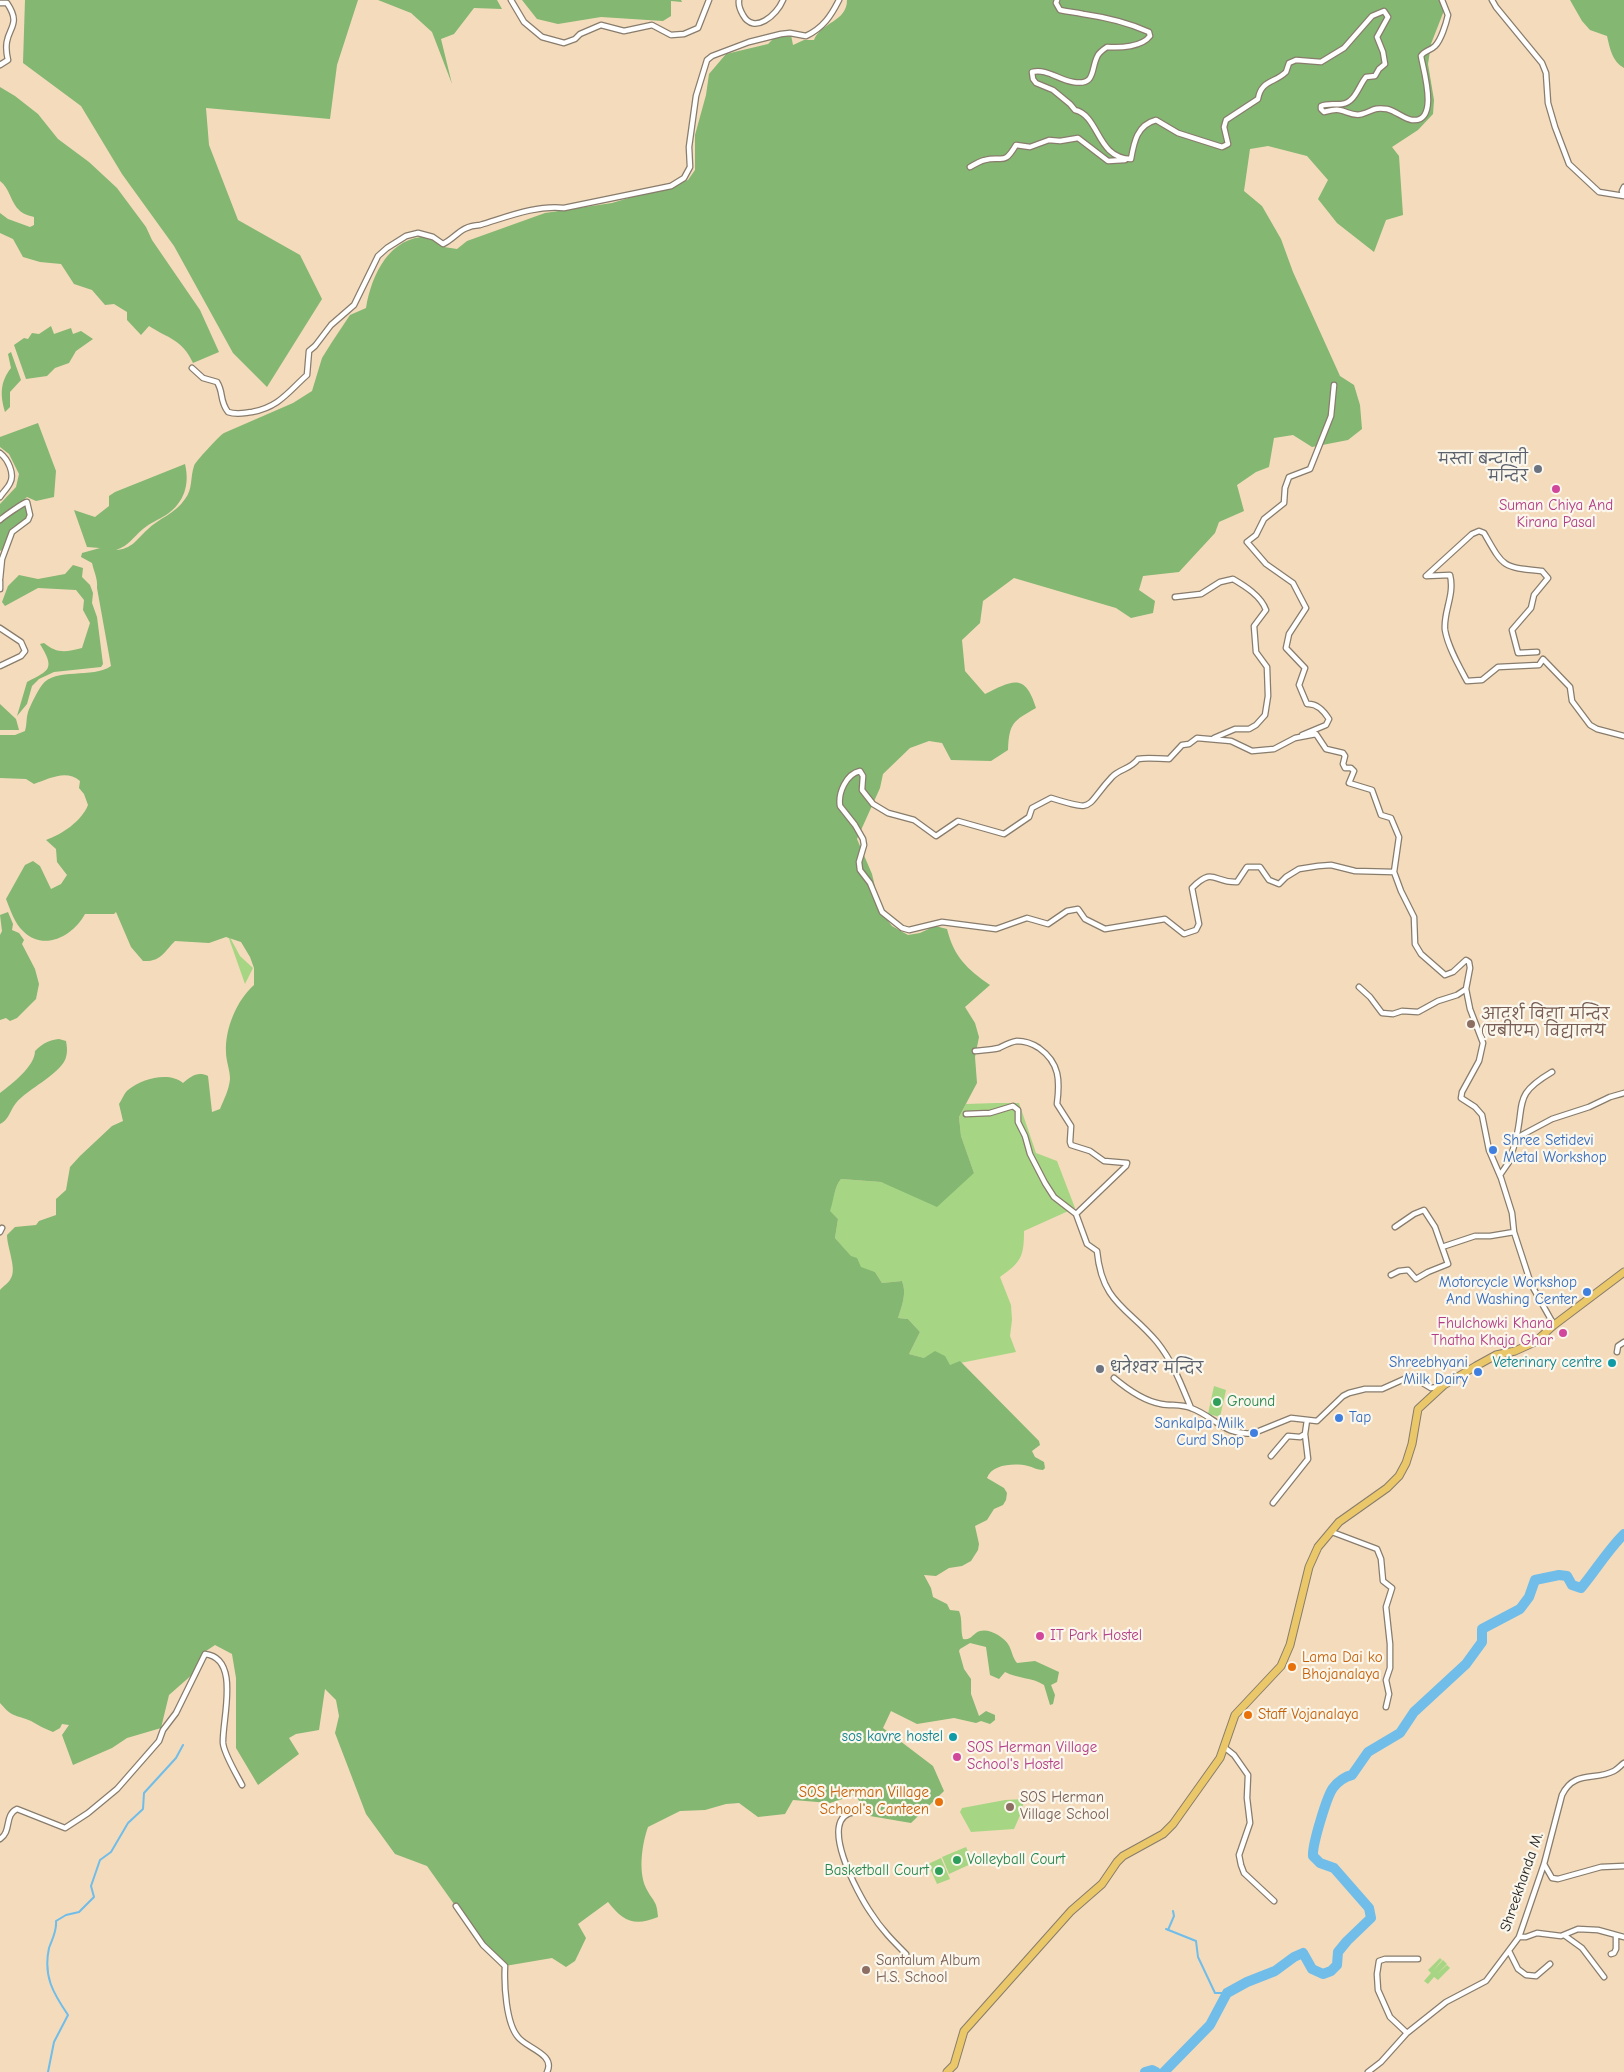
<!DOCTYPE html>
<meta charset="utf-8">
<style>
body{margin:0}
canvas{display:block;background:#f3dbbb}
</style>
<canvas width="1624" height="2072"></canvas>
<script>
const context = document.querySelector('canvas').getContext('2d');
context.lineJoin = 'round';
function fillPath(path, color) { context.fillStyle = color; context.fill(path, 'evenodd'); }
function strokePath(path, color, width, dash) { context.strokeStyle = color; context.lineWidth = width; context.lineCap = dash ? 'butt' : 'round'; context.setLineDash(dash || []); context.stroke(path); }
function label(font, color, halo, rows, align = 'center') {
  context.font = font + ' "Comic Neue","Playpen Sans Deva",sans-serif'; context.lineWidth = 4.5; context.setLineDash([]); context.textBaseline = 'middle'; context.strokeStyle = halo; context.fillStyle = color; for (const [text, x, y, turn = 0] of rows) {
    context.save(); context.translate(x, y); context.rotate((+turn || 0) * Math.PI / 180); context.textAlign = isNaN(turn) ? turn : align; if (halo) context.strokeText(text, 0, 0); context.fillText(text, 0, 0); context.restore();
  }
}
const green = new Path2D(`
 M226,930L240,956L253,968L245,984Z
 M996,1103H1019L1036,1153L1057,1161L1075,1208L1024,1231C1024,1257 1021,1262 1000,1277L1011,1305L1012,1320L1010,1336L1016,1352L950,1365L909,1354L920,1332L908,1319L898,1318C902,1306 907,1293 902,1281L882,1283L875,1272L861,1268L835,1238L838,1219L829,1211C834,1200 834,1187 841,1179L881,1182L898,1188L974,1173L961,1136L959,1117L966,1104Z
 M1214,1386L1226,1390L1220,1417L1208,1414Z
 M1024,1799L1022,1811L1014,1829L971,1832L960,1812L962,1808L1005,1800Z
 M966,1847L973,1863L949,1874L942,1857Z
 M941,1858L950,1879L937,1884L928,1864Z
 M1440,1958L1442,1960L1433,1971L1443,1960L1447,1964L1437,1974L1447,1965L1450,1968L1438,1980L1434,1977L1428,1984L1424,1981L1431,1973L1428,1970Z`);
const forest = new Path2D(`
 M25,0H358L337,65L330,119L206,108L209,145L238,220L300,255L322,299L267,387L233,353L174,246L122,174L81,106L23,63Z
 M378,0H497L502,9L474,8L454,34L441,39L452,84L432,32L411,13Z
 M522,0H681L682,2L671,1V16L663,21L601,17L558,24L537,19Z
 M847,0H1440L1445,8L1431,44L1428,64L1434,100L1433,114L1418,130L1392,147L1399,156L1403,215L1386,220L1374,252L1337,223L1318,199L1328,180L1307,156L1268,146L1250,149L1244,191L1262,206L1281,239L1293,272L1340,376L1354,385L1360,405L1362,429L1348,440L1312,447L1293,435L1274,438L1269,467L1256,472L1237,485L1244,511L1219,522L1215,533L1179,572L1143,576L1139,590L1155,601L1153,613L1131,618L1116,608L1014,578L983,601L980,623L962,640L965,671L985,694C1012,681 1025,672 1036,708C1013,721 1009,723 1008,750L991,761L951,760L942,743L929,741L910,748L883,774L880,788L857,839L872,874L881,912L892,926L908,935L920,933L935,926L947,929C954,957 967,969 990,985L965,1007L975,1023L979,1037L975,1057L977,1083L959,1117L961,1136L974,1173L937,1207L881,1182L841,1179C834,1187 834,1200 830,1211L838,1219L835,1238L851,1256L857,1258L861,1267L875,1272L882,1283L902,1281C907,1293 902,1306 898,1318L908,1319L920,1332L909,1354L924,1358L935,1351L945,1356L950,1365L960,1361L1039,1441L1040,1445L1032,1451L1035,1457L1044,1462L1045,1468L1043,1470C1037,1470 1033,1467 1028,1466C1015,1463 992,1464 987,1478L1004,1488L1007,1493L1006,1500L1003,1505L994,1509L987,1520L975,1526L979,1544L978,1550L971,1561L962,1566L949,1568L936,1576L924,1575L931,1588L933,1597L947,1604L950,1610L959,1611C963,1620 960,1629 963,1639C971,1641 973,1633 980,1631C989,1628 1004,1637 1008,1644C1012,1650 1012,1657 1017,1663L1035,1661L1059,1672L1057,1682L1051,1685L1055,1695L1053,1704L1050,1705L1044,1685C1032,1677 1018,1679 1005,1672L999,1679L990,1675L986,1647L970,1643L960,1649L959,1651L964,1669L971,1679V1694L979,1716L986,1711L995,1715V1720L990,1724L981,1721L976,1723L954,1718L917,1724L891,1711L883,1728L933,1766L944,1791L911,1823L870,1816L855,1795L830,1803L793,1800L785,1814L758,1817L739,1803L726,1804L705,1810L680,1811L648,1827C642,1844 638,1871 646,1888C653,1902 657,1900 658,1917C634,1927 623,1921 608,1902L578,1924L586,1938L575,1961L566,1967L552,1958L505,1966L483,1945L427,1866L395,1854L366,1814L335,1733L339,1716L336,1700L325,1689L319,1730L296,1734L289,1738L299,1754L258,1785L236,1748V1678L232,1654L215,1645L206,1651L194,1673L169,1695L161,1728L127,1738L112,1748L73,1765L62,1735L69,1725L62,1724L60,1728L53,1732C45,1729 38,1725 31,1721C14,1714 13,1718 0,1703V1290C3,1286 9,1283 11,1278C17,1269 7,1247 7,1235L15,1227L36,1225L39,1221L56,1215V1199L66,1190L70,1167L80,1156L112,1126L123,1121L119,1104C122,1100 124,1093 128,1090C141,1079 169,1071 183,1083C191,1076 198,1071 208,1076L212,1112L220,1109C224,1099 229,1090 230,1079C230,1070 226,1061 226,1052C225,1028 237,1000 254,985V968L250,957L241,942L226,937L209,943L175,941C164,952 161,962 143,961L131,947L116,912L114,914H85C73,936 44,952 23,931C15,924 10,909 6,899L25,865L33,861L40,866L51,889L61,884L67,875L57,862L56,849L46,840C62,834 81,822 88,805L84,794L79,788L80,781C66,769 49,779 34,784L26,779L0,778V735H15L25,731C27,725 26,718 28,712C31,704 37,692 42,685C55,667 93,679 111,666L97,588C98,579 94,572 92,563L81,557L82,553L100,548L87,547L74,510L95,517L109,506V496L115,492L185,464C190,485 184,503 166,515C158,520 150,523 143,529C132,538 130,545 116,550C132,549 136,540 147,530C159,518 175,514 185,499C193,489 190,478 194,466C195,462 219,436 224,433L293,403L312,391L322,358L332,342L350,315L366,308C372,271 393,231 436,237L444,247L457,249L467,241L545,213L612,203L688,180L695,170V135L706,95L709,74L726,54L768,44L775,37L780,35L785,37L791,35L793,45L804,40H814C821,22 847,22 847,0Z
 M1570,0H1624V68C1612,61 1610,49 1607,36L1590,30L1582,21Z
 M0,87L15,96L38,114L58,139L89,162L117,188L146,227L152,240L200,310L219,352L193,363C182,339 169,339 149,326L141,335L127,320V312L114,304L105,305L92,290L74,284L61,264L40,262L23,257L13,239L0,233V213L8,219L30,227L34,225V217C30,216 23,214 20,211C10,202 10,188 0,181Z
 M51,326L54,334L71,328L73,334L81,331L93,339L76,351L69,363L55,368L47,376L26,379L14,345L24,338L28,339L32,333L39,334Z
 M11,352L21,380L10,392V407L5,412C0,395 0,382 11,368L8,354Z
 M38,423L56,471L54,497L36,501L27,497L12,510L0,517V504L16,487L19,474L9,454L0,447V437Z
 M28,504C31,519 22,521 14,532C11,536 10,542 8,547L0,551V523C9,517 17,508 28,504Z
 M73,565L83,568L82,577L90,585L93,593L92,603L97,617L103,664L101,667L54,672L39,679L32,686L27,704L17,716L27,682C50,670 55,669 40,644L44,643C57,654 66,652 82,648L90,623L83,610L84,600L76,590L38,588L5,606L2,602L8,586L19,575L38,579L65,574Z
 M0,704L16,719L19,730H0Z
 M8,912L13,924L12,930L19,933L24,940L22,944L35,969L39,984L36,999L17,1018L10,1021L6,1018L0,1020V935L2,931L0,915Z
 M59,1039L66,1041C67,1047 68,1053 65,1060C58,1075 28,1089 16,1103C10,1110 9,1120 0,1124V1093C12,1084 35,1066 35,1051C43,1043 49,1040 59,1039Z`);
const stream = new Path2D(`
 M1166,1929L1196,1941L1198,1957L1215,1993H1227
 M1168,1930L1174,1916L1173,1911
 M48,2072L54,2042L68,2015C53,1993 43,1976 49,1948C52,1939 57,1932 56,1921L66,1915L79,1912L94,1897L91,1886L100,1860L111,1852L128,1823L143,1809L144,1793L176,1758L183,1745`);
const river = new Path2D(`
 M1145,2072L1152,2070L1156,2072
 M1164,2072L1210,2025L1227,1993L1247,1982L1275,1971L1294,1957L1303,1953L1312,1969L1323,1974L1331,1971L1337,1965L1338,1952L1347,1941L1371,1918L1369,1908L1334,1868L1320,1863L1313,1856C1312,1845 1327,1796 1333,1788C1337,1782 1346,1776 1352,1775L1368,1752L1400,1733L1414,1712L1466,1664L1482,1642V1629L1520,1609L1529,1597L1535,1580L1559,1575L1567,1576L1572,1585L1581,1588C1596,1570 1607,1551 1624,1534`);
const street = new Path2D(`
 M511,0L524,22L542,37L564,43L575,39L580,34L601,25L624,31L652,25L671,35L684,34L698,28L709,0
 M739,0C738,6 740,10 743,15C754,35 777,15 783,0
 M1057,0L1056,3L1060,10C1068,12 1075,12 1083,14C1104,17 1129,23 1149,32L1150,36C1142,47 1120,48 1107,47C1104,49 1100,52 1098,55C1090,69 1097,86 1073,82C1059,80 1046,68 1032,72L1033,79L1036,83L1053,90L1070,104L1075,110C1100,116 1096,158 1131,159C1134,142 1137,125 1156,120L1178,133L1222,147L1228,144L1224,127L1226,120L1258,99C1261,80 1275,83 1286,72L1289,63L1296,60L1321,62L1344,48L1372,16L1384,11L1388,17L1377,37L1383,52L1385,64L1379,69L1375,76L1366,77C1359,85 1355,103 1342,104C1335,105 1328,103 1321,106V109L1324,112C1328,111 1334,109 1339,110C1347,111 1353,117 1362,114C1373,111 1373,107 1387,109C1396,111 1404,119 1412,120C1440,123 1423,69 1421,56C1425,50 1430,51 1435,46C1441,40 1446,24 1448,15L1442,0
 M1492,0L1496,7L1542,63L1546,73L1548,103L1555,127L1569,164L1599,192L1624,196
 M0,3H7C25,30 0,27 8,60L0,65
 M970,167C975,164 980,161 985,160C1003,155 1003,167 1016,145L1030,147L1049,140L1060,141L1078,138L1108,161L1125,160
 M1623,195L1622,191L1624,187
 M192,368L203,378L217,382C224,393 219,400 228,412C237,415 243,413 252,412C279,407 288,392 307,375L309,351L315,346L331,325L354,305L378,256L387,248L406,236L418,233L433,237L443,244C457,237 460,226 480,225C507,217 535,205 564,208L671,186L684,178L690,167L689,147L696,96L707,60L712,56L749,42L781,34L790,33L806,36C823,28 831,16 839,0
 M0,453C8,459 15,474 10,483C8,488 3,492 0,497
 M0,520C3,517 23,503 27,502L30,515L28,520L12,532L2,559L0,579
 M0,581V589
 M1175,597L1201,594L1220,582L1233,579C1245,586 1261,596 1266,610L1254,626L1256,652L1267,667L1268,696L1265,715L1256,725L1249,729H1235L1214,738
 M0,628L21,642L25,651L21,656L0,666
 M1537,652L1518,653L1512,630L1531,608L1534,595L1548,578L1542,571C1502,567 1504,568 1484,533L1479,531L1472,534L1426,576L1450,575C1455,595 1443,612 1445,630C1448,647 1459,666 1467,681L1482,680L1498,667L1539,665L1543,659L1570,687L1572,701L1590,725L1597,729L1624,736
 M1302,735L1326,725L1329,719C1324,711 1317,703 1307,704L1299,685L1305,668L1286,648L1289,634L1306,608L1293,583L1266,564L1247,542L1256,535L1264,519L1284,503L1285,488L1289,477L1310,469L1331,416L1334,385
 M1394,872L1355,871L1331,865L1318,866L1299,869L1286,877L1279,884L1269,880L1260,867H1247L1237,882C1213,883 1214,866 1192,888L1199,924L1196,930L1184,934L1165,919L1105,929L1085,919L1078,909L1067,911L1048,924L1027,918L996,929L942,922L909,930L902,928L882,912L870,883L860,870L859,862L864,845L863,839L855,825L840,806C838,793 846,774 860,771L863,776L862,790L873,804L888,813L914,820L936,836L958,821L1004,834L1029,817L1032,808L1051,798C1097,812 1083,808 1112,777C1119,769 1131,769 1138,759C1149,757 1158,759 1169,759L1182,745L1189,744L1197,738L1231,741L1252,751L1274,749L1295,738L1316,734L1326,749L1343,753L1345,756L1343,764L1345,768H1351L1354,771L1349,783L1372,790L1381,815L1391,818L1399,837L1394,872L1401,891L1414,917L1415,944L1421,954L1445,975L1453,972L1466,960L1469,962L1470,968L1466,989L1470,1009L1483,1043L1479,1061L1462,1092L1461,1098L1475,1107L1482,1115L1489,1150L1501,1178L1512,1213L1514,1232L1531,1284L1554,1325
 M1359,987L1370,997L1382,1013L1393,1014L1402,1011L1418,1012L1438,1001L1457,995L1466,989
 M975,1051C983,1050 991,1050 999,1048C1005,1045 1010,1042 1017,1041C1025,1041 1033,1044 1039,1048C1060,1063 1060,1081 1057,1104L1071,1126L1070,1142L1071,1145L1090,1151L1104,1161L1127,1163L1126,1166L1076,1214
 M966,1114L990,1113L1013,1106L1018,1110V1122L1025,1136L1030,1154L1045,1183L1054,1197L1076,1214L1087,1244L1097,1251C1102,1304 1129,1308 1157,1342C1173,1362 1181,1384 1191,1408
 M1516,1139C1525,1102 1513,1095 1552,1072
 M1500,1175L1509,1162L1516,1140L1522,1135L1552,1119L1589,1107L1610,1097L1624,1093
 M1395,1227L1414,1214L1424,1210L1435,1227L1442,1247L1475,1236H1490L1514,1232
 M0,1232L2,1228
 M1391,1275L1399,1271L1408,1270L1416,1279L1428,1272L1448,1264L1442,1247
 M1617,1352L1618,1346L1624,1342
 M1114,1378C1127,1389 1144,1401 1161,1404C1171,1406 1181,1404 1191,1408C1214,1416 1225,1437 1254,1433L1291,1418L1317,1421L1343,1396L1349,1393L1365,1389H1382L1411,1376L1431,1388L1443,1386
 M1271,1456L1288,1436L1300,1437L1305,1434L1307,1420
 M1273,1503L1308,1459L1305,1434
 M1332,1532L1377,1549L1381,1559L1383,1581L1392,1588L1386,1607L1390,1644V1668L1386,1680L1389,1694L1386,1707
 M1224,1747L1234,1755L1248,1775L1247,1798L1250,1823L1239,1855L1241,1865L1244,1873L1274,1901
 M855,1812C815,1816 859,1896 871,1913C881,1929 893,1941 906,1954
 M0,1839C12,1831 4,1815 17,1809L65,1828L88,1813L117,1789L159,1741L163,1730L176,1713L205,1654C241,1658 222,1719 223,1743C224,1754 237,1775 242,1785
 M1544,1864L1552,1878L1558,1879L1601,1867L1624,1866
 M456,1906L483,1945L505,1966C504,1985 506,2023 518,2037C526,2048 556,2054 547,2072
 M1564,1935L1582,1948L1604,1977
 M1519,1937H1526L1537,1933L1561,1936L1578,1929L1598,1930L1624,1937
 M1509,1951L1518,1969L1526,1975L1536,1976L1550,1964
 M1611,1954L1614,1953L1616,1949V1936
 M1407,2033L1390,2017L1378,1990L1377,1974L1379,1961L1385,1959H1418
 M1368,2072L1381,2062L1407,2033L1446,2002L1486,1981L1519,1937L1544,1864L1562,1795C1574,1770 1595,1781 1614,1771C1618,1769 1621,1765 1624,1763`);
const primary = new Path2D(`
 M947,2072L954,2065L964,2031L1071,1911L1102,1884L1117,1862L1123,1856L1163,1834L1173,1824L1220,1758L1235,1715L1281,1666L1290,1645L1309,1567L1318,1547L1339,1522L1387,1488L1399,1476L1406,1463L1412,1444L1418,1409L1444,1385L1476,1366L1496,1355L1515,1351L1535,1342L1554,1325L1624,1272`);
const markers = [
 [1538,469,5,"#6b7280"],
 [1556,489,5,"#d1479c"],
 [1471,1024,5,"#8d6e63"],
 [1493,1150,5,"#3f7fe0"],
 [1587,1292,5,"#3f7fe0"],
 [1563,1333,5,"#d1479c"],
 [1612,1363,5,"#0f9aa8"],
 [1100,1369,5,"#6b7280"],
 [1478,1372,5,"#3f7fe0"],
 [1217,1402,5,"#2e9e5b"],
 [1339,1418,5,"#3f7fe0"],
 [1254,1433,5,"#3f7fe0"],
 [1040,1636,5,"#d1479c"],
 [1292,1667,5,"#e8710a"],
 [1248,1715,5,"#e8710a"],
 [953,1737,5,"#0f9aa8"],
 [957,1757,5,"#d1479c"],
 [939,1802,5,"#e8710a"],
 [1010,1807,5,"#8d6e63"],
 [957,1860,5,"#2e9e5b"],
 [939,1871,5,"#2e9e5b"],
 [866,1970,5,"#8d6e63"]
];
const worshipNames = [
 ["मस्ता बन्दाली",1528,460],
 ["मन्दिर",1528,477],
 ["धनेश्वर मन्दिर",1110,1369,"left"]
];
const hotelNames = [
 ["Suman Chiya And",1556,506,"center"],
 ["Kirana Pasal",1556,523,"center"],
 ["Fhulchowki Khana",1553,1324,"right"],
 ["Thatha Khaja Ghar",1553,1341,"right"],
 ["IT Park Hostel",1050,1636],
 ["SOS Herman Village",967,1748],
 ["School's Hostel",967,1765]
];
const educationNames = [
 ["आदर्श विद्या मन्दिर",1481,1015],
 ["(एबीएम) विद्यालय",1481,1032],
 ["SOS Herman",1020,1798],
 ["Village School",1020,1815],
 ["Santalum Album",876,1961],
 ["H.S. School",876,1978]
];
const shopNames = [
 ["Shree Setidevi",1503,1141,"left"],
 ["Metal Workshop",1503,1158,"left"],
 ["Motorcycle Workshop",1577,1283],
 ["And Washing Center",1577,1300],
 ["Shreebhyani",1468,1363],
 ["Milk Dairy",1468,1380],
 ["Tap",1349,1418,"left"],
 ["Sankalpa Milk",1244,1424],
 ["Curd Shop",1244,1441]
];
const cultureNames = [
 ["Veterinary centre",1602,1363],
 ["sos kavre hostel",943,1737]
];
const leisureNames = [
 ["Ground",1227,1402],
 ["Volleyball Court",967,1860],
 ["Basketball Court",929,1871,"right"]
];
const foodNames = [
 ["Lama Dai ko",1302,1658],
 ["Bhojanalaya",1302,1675],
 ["Staff Vojanalaya",1258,1715],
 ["SOS Herman Village",929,1793,"right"],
 ["School's Canteen",929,1810,"right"]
];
const streetNames = [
 ["Shreekhanda M.",1522,1882,-71]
];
fillPath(green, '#a6d684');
fillPath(forest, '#84b772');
strokePath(stream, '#70bdea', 2);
strokePath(river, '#70bdea', 10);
strokePath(street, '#887c6c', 7);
strokePath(primary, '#887c6c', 9);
strokePath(street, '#fff', 4.5);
strokePath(primary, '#eac769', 7);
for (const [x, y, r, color] of markers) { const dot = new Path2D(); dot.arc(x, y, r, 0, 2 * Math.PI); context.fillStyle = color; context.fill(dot); strokePath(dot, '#fbf7ec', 2); }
label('15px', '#5b616d', '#fbf7ec', worshipNames, 'right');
label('15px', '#b23c85', '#fbf7ec', hotelNames, 'left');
label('15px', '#785e54', '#fbf7ec', educationNames, 'left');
label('15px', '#366cbe', '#fbf7ec', shopNames, 'right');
label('15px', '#0d838f', '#fbf7ec', cultureNames, 'right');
label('15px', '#27864d', '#fbf7ec', leisureNames, 'left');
label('15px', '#c56008', '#fbf7ec', foodNames, 'left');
label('15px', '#1c1c1c', '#fbf7ec', streetNames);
</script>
